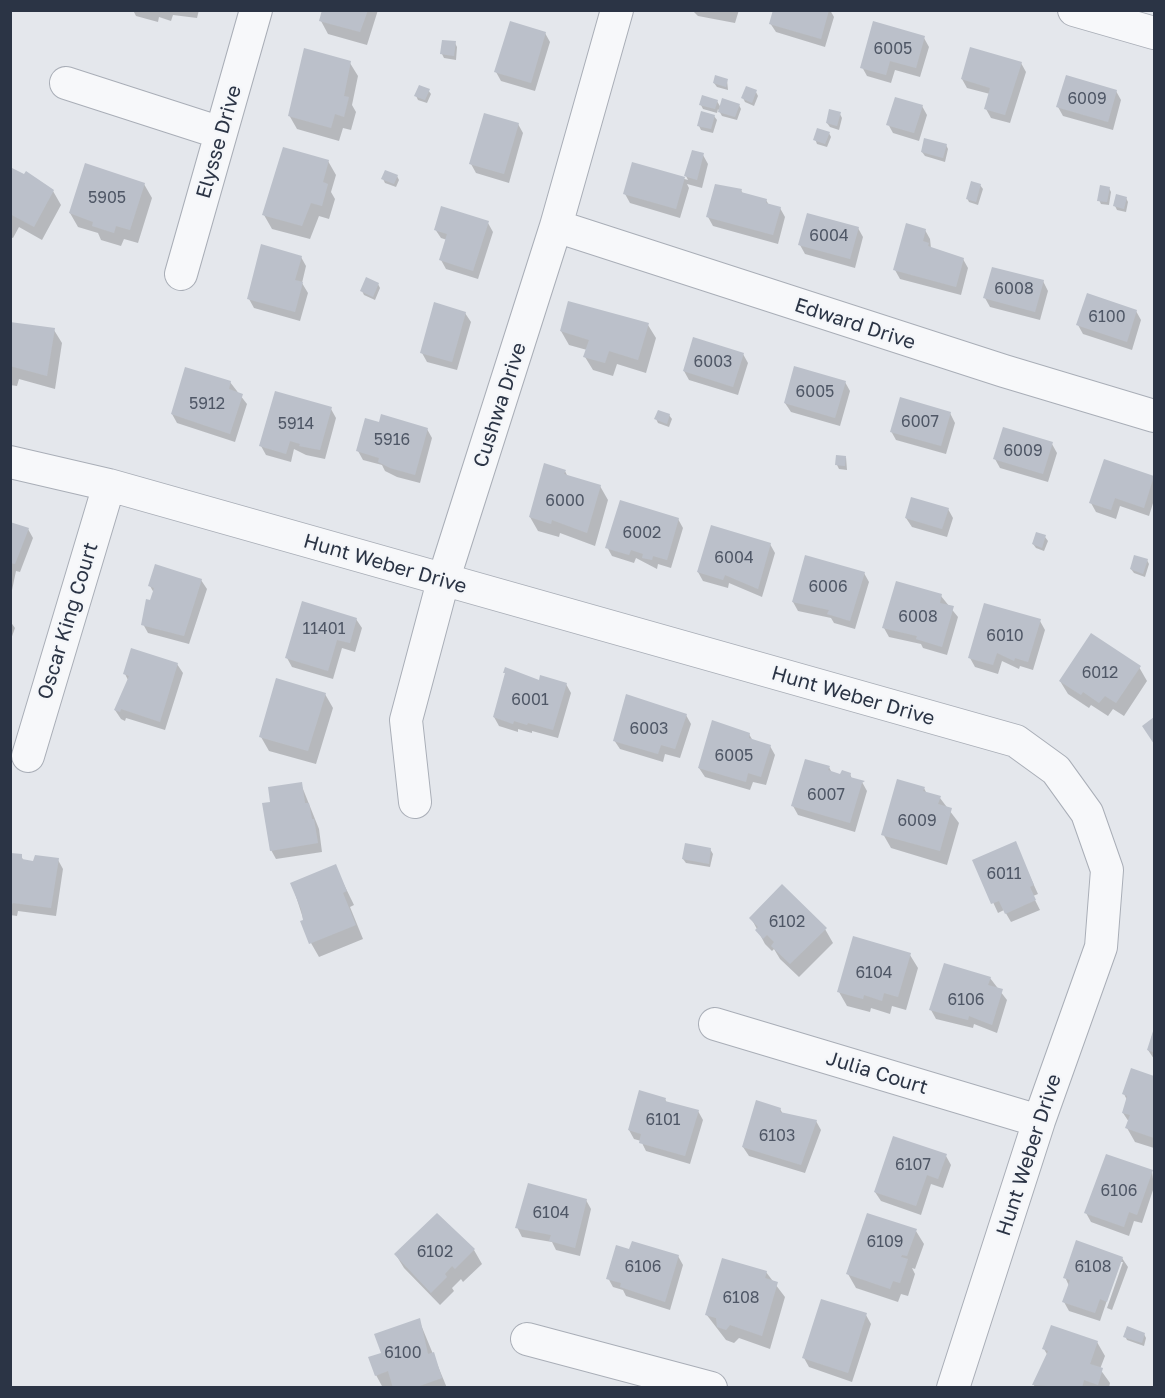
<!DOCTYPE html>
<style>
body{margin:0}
#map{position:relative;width:1165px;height:1398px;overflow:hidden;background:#e4e7ec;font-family:"Golos Text",sans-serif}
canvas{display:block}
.frame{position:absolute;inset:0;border:12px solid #2b3445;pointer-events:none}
</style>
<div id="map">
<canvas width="1165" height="1398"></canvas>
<div class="frame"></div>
</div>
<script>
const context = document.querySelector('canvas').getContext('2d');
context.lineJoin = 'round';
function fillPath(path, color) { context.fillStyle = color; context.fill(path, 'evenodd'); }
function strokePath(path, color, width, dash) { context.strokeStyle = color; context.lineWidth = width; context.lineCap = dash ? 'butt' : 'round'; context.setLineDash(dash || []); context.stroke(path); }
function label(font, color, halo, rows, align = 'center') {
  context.font = font + ' "Golos Text",sans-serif'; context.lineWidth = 4.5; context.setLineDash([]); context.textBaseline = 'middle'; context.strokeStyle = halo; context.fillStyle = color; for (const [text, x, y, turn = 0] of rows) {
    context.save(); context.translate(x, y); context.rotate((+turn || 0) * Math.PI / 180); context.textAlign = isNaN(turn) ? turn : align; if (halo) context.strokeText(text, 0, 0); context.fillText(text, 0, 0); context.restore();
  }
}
const shadow = new Path2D(`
 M133,10H199L197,18L173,15L171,21L159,17L158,22L136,16Z
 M324,10H378L367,45L328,34L321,21Z
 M692,10H739L735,23L698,16Z
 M774,10H830L834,17L825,47L776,32L770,23Z
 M545,33L550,42L535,91L501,81L496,72Z
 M924,38L929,47L920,77L895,70L891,83L867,76L862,67Z
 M455,43L457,47L456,60L444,58L442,54Z
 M350,63L358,76L352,105L356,112L351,130L343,128L339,141L297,129L289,115Z
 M1021,63L1026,72L1010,123L991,118L986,109L990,94L967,88L962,79Z
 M727,80L728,90L717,87L714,83Z
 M428,90L431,94L427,103L418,100L416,96Z
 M1116,91L1121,100L1113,130L1063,116L1058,107Z
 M756,92L758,96L754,106L745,102L743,98Z
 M717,101L721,108L739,105L741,109L737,120L722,116L718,109L717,113L703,109L701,105Z
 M922,106L927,115L919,141L893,133L888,124Z
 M840,114L842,118L839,130L830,127L827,123Z
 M714,116L717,120L713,133L701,130L699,126Z
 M518,124L523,133L509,183L476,173L471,164Z
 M829,133L831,137L827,147L817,144L815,139Z
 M946,145L948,149L945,162L925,156L922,152Z
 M703,155L708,164L702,188L687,184L689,188L680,218L630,203L625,194L633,164L688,180L686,176Z
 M328,161L336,175L331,192L335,199L329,219L319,216L310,239L272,229L264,215Z
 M10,166L14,172L53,191L61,205L42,240L19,227L13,238L10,237Z
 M397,176L399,180L396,187L385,183L383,179Z
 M144,184L152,198L138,243L124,239L121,246L101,240L98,233L78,227L70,213Z
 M980,185L983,189L978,205L969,202L967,198Z
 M1109,188L1111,192L1109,205L1101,204L1099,200Z
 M741,190L743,194L766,200L769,205L780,208L785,217L778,244L713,226L708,217Z
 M1126,198L1128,202L1126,212L1117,210L1115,206Z
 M488,223L493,232L478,279L446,269L441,260L447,240L441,238L435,229Z
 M858,228L863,237L855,268L805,254L800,245Z
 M925,230L930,239L931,248L963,259L968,268L961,295L900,279L895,270Z
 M301,257L306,266L302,283L308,293L300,321L254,308L249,299Z
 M1043,281L1048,291L1040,320L990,307L985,298Z
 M378,284L380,288L375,300L364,295L362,291Z
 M1136,311L1141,320L1132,350L1083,334L1078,325Z
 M465,313L471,322L457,370L427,362L422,353Z
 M10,323L54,330L62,343L55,389L19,379L17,386L10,385Z
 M648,325L656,338L646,373L617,364L613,376L593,370L585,357L587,350L569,345L561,331Z
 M743,354L748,363L738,395L689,380L684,371Z
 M230,382L247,404L235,442L177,423L172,414Z
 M845,382L850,391L840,426L791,412L785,403Z
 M331,409L336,418L325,459L306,455L294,449L291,462L266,455L261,446Z
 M950,413L955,423L946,454L896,440L891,431Z
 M669,415L672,419L669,427L658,423L656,419Z
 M380,424L427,429L432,438L420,483L397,477L385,471L382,465L363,460L358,451Z
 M1052,444L1057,453L1048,482L1000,468L995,459Z
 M846,457L847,470L839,469L837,465Z
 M1105,461L1154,478V500L1149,516L1120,506L1116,519L1096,512L1091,503Z
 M565,471L568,477L600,486L608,500L595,546L560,533L559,537L538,531L530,517Z
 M948,509L953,518L947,537L912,527L906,518Z
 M678,519L683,528L671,568L658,564L657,569L636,558L634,563L612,556L607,547Z
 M10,524L28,529L33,538L20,572L16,571L11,595Z
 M1045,537L1048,541L1044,551L1036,548L1033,544Z
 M770,544L775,553L762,597L729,583L728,588L703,581L698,572Z
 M1147,560L1149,564L1145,577L1134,573L1131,569Z
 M864,573L869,582L855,629L834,623L831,618L798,611L793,602Z
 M201,580L207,589L189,644L148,633L143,624L147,601L151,602L154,593L150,586Z
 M941,596L958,617L947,655L923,648L921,644L889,637L884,628Z
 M356,619L362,628L355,652L342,648L333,679L292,667L287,658Z
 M10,621L15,628L10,642Z
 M1040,621L1045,630L1033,670L1020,666L1019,669L1002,661L998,674L975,667L970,658Z
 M177,664L183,673L165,730L126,718L125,721L121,719L115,710L128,680L125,674Z
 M1139,667L1147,681L1124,716L1113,709L1108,716L1091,705L1089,708L1068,694L1060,681Z
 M505,673L540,682L566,684L571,693L558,738L532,731V733L518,729V732L499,726L494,717L506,676Z
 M325,694L333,708L316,764L269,751L261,737Z
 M686,715L691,724L680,758L665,754L663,762L620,749L614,740Z
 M749,734L753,741L770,746L775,755L766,785L753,782L750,790L705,777L699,768Z
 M829,767L832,773L842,776L850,774L852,779L862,782L867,791L855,832L798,815L793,806Z
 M301,784L319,829L322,852L276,859L271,850L272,803Z
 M924,788L927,794L940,798L959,823L947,865L891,848L883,834Z
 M1015,843L1038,894L1033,896L1040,910L1011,922L1004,910L998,913L974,861Z
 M710,849L713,854L710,867L686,863L683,859Z
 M21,856L24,861L35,862L58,860L63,869L56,916L18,911L17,916L10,915V858Z
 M335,866L354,905L350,907L363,939L319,957L311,943L292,884Z
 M751,918L825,929L833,943L799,977L780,959L774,949L772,951L765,944Z
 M910,955L918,968L906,1010L892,1006L890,1014L871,1008L870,1012L847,1006L839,992Z
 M990,978L1007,1000L997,1033L974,1024L973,1028L936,1019L931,1010Z
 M1154,1029V1059L1148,1050Z
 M1132,1070L1154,1077V1148L1135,1142L1127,1128L1129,1122L1123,1113L1127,1100L1124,1094Z
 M665,1099L667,1103L698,1111L703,1120L690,1164L646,1151L641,1141L634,1139L629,1130Z
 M780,1109L783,1114L816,1121L821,1130L805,1173L749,1156L743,1147Z
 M946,1156L951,1165L943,1188L931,1184L921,1215L881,1201L875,1192Z
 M1152,1171L1154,1187L1142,1223L1134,1221L1129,1236L1091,1222L1086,1213Z
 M586,1200L591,1209L580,1256L556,1250L552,1242L522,1237L517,1227Z
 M916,1231L924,1244L915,1269L912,1268L915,1274L908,1296L901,1294L898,1302L856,1288L848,1274Z
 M474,1250L482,1264L463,1282L461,1279L452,1288L454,1291L440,1305L404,1268L396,1255Z
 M630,1251L678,1256L683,1265L670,1310L626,1296L623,1290L613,1287L608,1278Z
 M1122,1258L1128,1267L1112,1310L1107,1308L1123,1262H1120L1100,1321L1069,1311L1064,1302L1069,1286L1065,1277Z
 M766,1272L785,1297L770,1349L739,1338L734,1343L726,1340L706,1314Z
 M866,1315L871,1324L852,1382L809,1367L804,1358Z
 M419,1320L447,1388H383L376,1375L383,1353Z
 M1144,1334L1146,1338L1144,1346L1127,1340L1125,1336Z
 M1097,1342L1105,1356L1100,1369L1110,1383L1109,1388H1035L1034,1385L1048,1356L1044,1349Z`);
const building = new Path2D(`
 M322,10H368L360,32L319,21Z
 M773,10H829L821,39L769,24Z
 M510,21L546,32L531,83L494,72Z
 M873,21L925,36L916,68L890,61L886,75L860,68Z
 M442,40L456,41L454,56L440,54Z
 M970,47L1022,62L1005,115L984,109L990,88L961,79Z
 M304,48L351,61L344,96L349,97L344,117L335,114L331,128L288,116Z
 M715,75L728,79L726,87L713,83Z
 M1066,75L1117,90L1108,122L1056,107Z
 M419,85L430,89L425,100L414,96Z
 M746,86L757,90L752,103L741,98Z
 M702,95L718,100L715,109L699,105Z
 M895,97L923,105L914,133L886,125Z
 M722,98L740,104L735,117L718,112Z
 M829,109L841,112L837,126L826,123Z
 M701,111L715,115L711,129L697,126Z
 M484,113L519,123L504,174L469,164Z
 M817,128L830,132L825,144L813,140Z
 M924,138L947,144L943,158L921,152Z
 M283,147L329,160L323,182L328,184L322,206L311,203L302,226L262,215Z
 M692,150L704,153L697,180L684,176Z
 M632,162L685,177L676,209L623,194Z
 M85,163L145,183L130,230L116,226L114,233L92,226L93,222L69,213Z
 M10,167L24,174L26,171L54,190L34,227L10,214Z
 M385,170L398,175L394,184L381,179Z
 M971,181L981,184L976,202L966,199Z
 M715,184L742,189L741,192L767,199L766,203L781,207L773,235L706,217Z
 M1100,185L1110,187L1107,202L1097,201Z
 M1116,194L1127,197L1124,209L1113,206Z
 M441,206L489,221L473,271L439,260L447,234L434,230Z
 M807,213L859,227L850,259L798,245Z
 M906,223L926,229L923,241L929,243L928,246L964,258L956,287L893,270Z
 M261,244L302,256L295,280L303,282L295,312L247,299Z
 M992,267L1044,280L1035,312L983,298Z
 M366,277L379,283L373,297L360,291Z
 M1087,293L1137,310L1127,342L1076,325Z
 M568,301L649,323L638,360L609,351L605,363L583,357L589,340L560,331Z
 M434,302L466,312L452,362L420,353Z
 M10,322L55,328L47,376L10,366Z
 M693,337L744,353L733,387L683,371Z
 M794,366L846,381L835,418L784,403Z
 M185,367L231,381L229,389L243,394L230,434L171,414Z
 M275,391L332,407L320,450L299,446L300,444L290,441L286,454L259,446Z
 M900,397L951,412L941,446L890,432Z
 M658,410L670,414L667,424L654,419Z
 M381,414L428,428L415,475L390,468L378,462L379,458L356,451L365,418L379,422Z
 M1003,427L1053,442L1043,474L993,459Z
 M836,455L846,456L845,466L835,465Z
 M1104,459L1154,476L1144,508L1115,498L1111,510L1089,503Z
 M544,463L566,470L564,474L601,485L587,533L552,520L551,524L529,517Z
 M911,497L949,508L942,529L905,518Z
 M620,500L679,518L667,560L653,556L652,560L642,558L643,554L631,550L629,555L605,548Z
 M10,522L29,528L15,564L10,563Z
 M711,525L771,543L758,589L725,575L723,580L697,572Z
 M1036,532L1046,535L1042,548L1032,544Z
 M805,555L865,572L850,621L827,614L829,610L792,602Z
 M1134,555L1148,559L1143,574L1130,569Z
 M155,564L202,579L184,636L141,625L146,599L150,600L154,588L148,586Z
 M896,581L942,594L940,603L954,606L942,647L916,639L917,636L882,628Z
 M302,601L357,618L350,643L337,640L328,671L285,658Z
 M984,603L1041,619L1028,662L1015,658L1014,661L997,653L993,665L968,658Z
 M1091,633L1141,666L1116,703L1105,696L1099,703L1083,692L1081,695L1059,681Z
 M131,648L178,663L160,722L121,709L120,712L114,710L129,676L123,674Z
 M505,667L539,680L540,675L567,683L553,730L528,723L527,725L514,721L513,724L493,717L505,673H503Z
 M276,678L326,693L308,751L259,737Z
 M626,694L687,714L675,749L661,745L658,754L613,741Z
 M1154,717V744L1142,726Z
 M712,720L750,733L749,738L771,745L761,777L748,773L746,782L698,768Z
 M805,759L830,766L828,770L840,774L842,770L851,773L850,777L865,781L862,783L850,823L791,806Z
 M897,779L925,787L923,791L941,796L938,804L952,808L940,851L881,835Z
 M302,782L305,803H309L312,819H314L318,843L270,851L262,803L270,802L268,787Z
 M1016,841L1034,885L1030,887L1036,900L1005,914L999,901L991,904L972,860Z
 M685,843L711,848L709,864L682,859Z
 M11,853L22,854V859L33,861L35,855L59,858L51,908L13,903L10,907Z
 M336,864L347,891L343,893L356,925L309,944L300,921L303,920L301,909L290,883Z
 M782,884L827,928L790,964L771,946L774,942L767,935L763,939L755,930L758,927L749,918Z
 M853,936L911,953L898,997L884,993L882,1001L864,995L863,999L837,992Z
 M944,963L991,977L988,985L1003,989L992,1025L969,1016L968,1020L929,1010Z
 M1154,1028V1050L1153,1052L1147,1050Z
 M1131,1068L1154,1076V1138L1125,1128L1130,1115L1122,1113L1127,1096L1122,1094Z
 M639,1090L666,1098L665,1101L699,1110L685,1156L639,1143L641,1134L628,1130Z
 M756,1100L781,1108L780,1112L817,1120L801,1165L742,1147Z
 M893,1136L947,1154L938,1179L927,1175L916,1206L874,1192Z
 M1106,1154L1153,1170L1137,1215L1129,1212L1124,1227L1084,1213Z
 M528,1183L587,1199L575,1248L549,1241L551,1235L515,1228Z
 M437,1213L475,1249L455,1269L452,1266L445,1274L447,1277L431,1293L394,1254Z
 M867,1213L917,1229L907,1256L902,1255L901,1257L908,1259L900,1283L893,1281L890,1289L846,1274Z
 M1076,1240L1123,1257L1107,1302L1100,1299L1095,1313L1062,1302L1070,1280L1063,1278Z
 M632,1241L679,1255L665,1302L620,1287L621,1283L606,1279L616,1245L629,1249Z
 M722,1258L767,1271L765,1278L778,1282L762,1336L730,1325L726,1330L717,1327L716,1318L705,1315Z
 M821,1299L867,1313L848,1373L802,1358Z
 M420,1318L428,1354L434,1352L442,1378L414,1388H393L388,1371L375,1376L368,1357L381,1353L374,1334Z
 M1051,1325L1098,1341L1090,1364L1103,1368L1098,1385L1084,1380L1082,1388L1032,1385L1048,1351L1042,1349Z
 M1127,1326L1145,1333L1142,1343L1123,1337Z`);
const street = new Path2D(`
 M1074,10L1154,33
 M66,83L221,133
 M556,226L1004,371L1154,416
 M181,274L256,10
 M10,462L109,485L1016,741L1056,770L1087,813L1107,870L1101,947L1039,1121L953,1388
 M28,756L109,485
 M415,802L406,720L443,581L556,226L617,10
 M715,1024L1039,1121
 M527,1339L711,1388`);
const numberNames = [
 ["6005",893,49],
 ["6009",1087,99],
 ["5905",107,198],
 ["6004",829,236],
 ["6008",1014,289],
 ["6100",1107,317],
 ["6003",713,362],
 ["6005",815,392],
 ["5912",207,404],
 ["6007",920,422],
 ["5914",296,424],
 ["5916",392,440],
 ["6009",1023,451],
 ["6000",565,501],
 ["6002",642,533],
 ["6004",734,558],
 ["6006",828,587],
 ["6008",918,617],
 ["11401",324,629],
 ["6010",1005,636],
 ["6012",1100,673],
 ["6001",530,700],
 ["6003",649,729],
 ["6005",734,756],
 ["6007",826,795],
 ["6009",917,821],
 ["6011",1004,874],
 ["6102",787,922],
 ["6104",874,973],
 ["6106",966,1000],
 ["6101",663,1120],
 ["6103",777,1136],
 ["6107",913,1165],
 ["6106",1119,1191],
 ["6104",551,1213],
 ["6109",885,1242],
 ["6102",435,1252],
 ["6106",643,1267],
 ["6108",1093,1267],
 ["6108",741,1298],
 ["6100",403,1353]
];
const streetNames = [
 ["Elysse Drive",219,142,-74],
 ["Edward Drive",855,324,18],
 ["Cushwa Drive",500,405,-72],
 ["Hunt Weber Drive",385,564,16],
 ["Oscar King Court",68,621,-73],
 ["Hunt Weber Drive",853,696,16],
 ["Julia Court",877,1073,17],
 ["Hunt Weber Drive",1029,1155,-72]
];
fillPath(shadow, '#0003');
fillPath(building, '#bbc0ca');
strokePath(street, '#a9aeb7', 34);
strokePath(street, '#f7f8fa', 32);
label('16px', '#4f5766', null, numberNames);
label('20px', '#2b3445', '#f4f6f9', streetNames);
</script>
